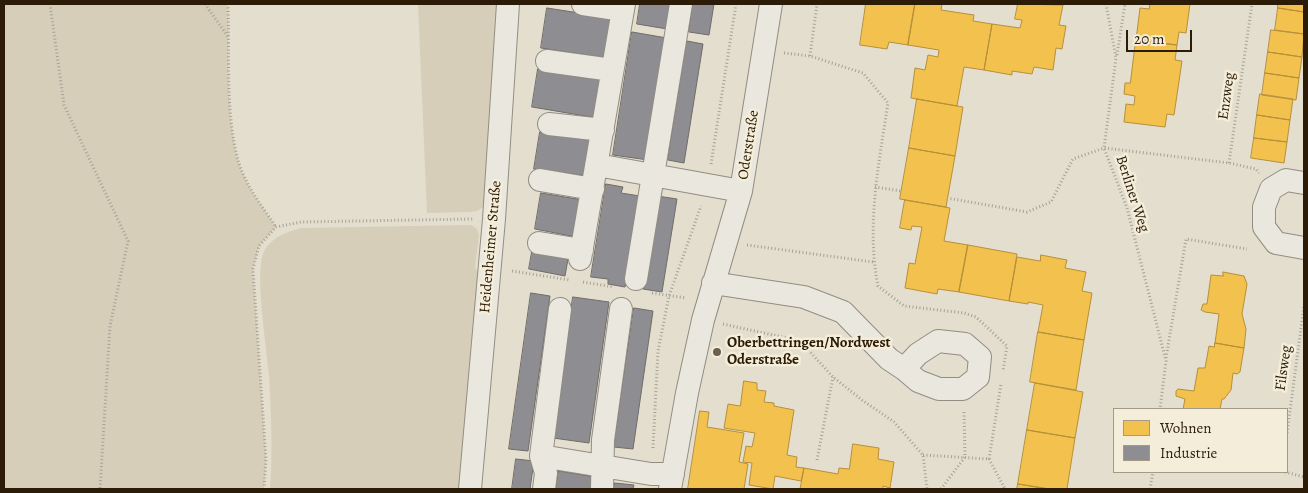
<!DOCTYPE html>
<meta charset="utf-8">
<style>
body{margin:0}
#map{position:relative;width:1308px;height:493px;overflow:hidden;background:#e4dece;font-family:Alegreya,serif}
canvas{display:block}
.frame{position:absolute;inset:0;border:5px solid #2b1b07;pointer-events:none}
.legend{position:absolute;left:1113px;top:408px;width:175px;height:65px;box-sizing:border-box;background:#f3edda;border:1px solid #a39986;margin:0;padding:6px 9px;list-style:none;font-size:15px;color:#2b1b07}
.legend li{display:flex;align-items:center;gap:10px;height:25px}
.legend b{width:25px;border:1px solid #a39986}
.scale{position:absolute;left:1126px;top:30px;width:66px;height:22px;box-sizing:border-box;border:2px solid #2b1b07;border-top:0;padding-left:6px;font-size:15px;line-height:18px;white-space:nowrap;color:#2b1b07;-webkit-text-stroke:4px #f3edda;paint-order:stroke}
</style>
<div id="map">
<canvas width="1308" height="493"></canvas>
<div class="frame"></div>
<ul class="legend">
<li><b style="height:14px;background:#f2c14e"></b>Wohnen</li>
<li><b style="height:14px;background:#8d8d92"></b>Industrie</li>
</ul>
<div class="scale">20 m</div>
</div>
<script>
const context = document.querySelector('canvas').getContext('2d');
context.lineJoin = 'round';
function fillPath(path, color) { context.fillStyle = color; context.fill(path, 'evenodd'); }
function strokePath(path, color, width, dash) { context.strokeStyle = color; context.lineWidth = width; context.lineCap = dash ? 'butt' : 'round'; context.setLineDash(dash || []); context.stroke(path); }
function label(font, color, halo, rows, align = 'center') {
  context.font = font + ' Alegreya,serif'; context.lineWidth = 5; context.setLineDash([]); context.textBaseline = 'middle'; context.strokeStyle = halo; context.fillStyle = color; for (const [text, x, y, turn = 0] of rows) {
    context.save(); context.translate(x, y); context.rotate((+turn || 0) * Math.PI / 180); context.textAlign = isNaN(turn) ? turn : align; if (halo) context.strokeText(text, 0, 0); context.fillText(text, 0, 0); context.restore();
  }
}
const green = new Path2D(`
 M4,4H228C230,53 223,139 247,182C255,198 267,213 276,227L259,246L253,269L266,459L264,489H4Z
 M418,4H501L485,206L477,211L470,212L427,213Z
 M471,225L477,229L479,235L475,267L482,278L462,489H270C273,451 271,413 269,375C267,349 254,271 264,251C272,237 288,231 302,228Z`);
const homes = new Path2D(`
 M866,4H915L908,45L889,42L887,49L860,45Z
 M915,4H942L941,10L974,15L973,21L992,24L984,70L964,67L957,106L911,98L915,68L925,70L928,55L938,57L939,50L908,45Z
 M1018,4L1063,5L1059,25L1066,26L1062,49L1056,48L1053,70L1034,67L1032,74L1012,71V75L984,70L992,24L1020,28L1022,20L1015,19Z
 M1150,4H1190L1186,33L1179,32L1177,45L1136,40L1140,8L1149,9Z
 M1278,4H1304V12L1278,8Z
 M1278,8L1304,12V34L1275,30Z
 M1271,30L1304,34L1302,57L1268,52Z
 M1136,40L1177,45L1175,60L1182,61L1174,115L1167,114L1165,127L1124,122L1126,104L1134,105L1135,96L1124,94L1125,83H1130Z
 M1268,52L1302,57L1299,78L1265,73Z
 M1265,73L1299,78L1296,100L1262,95Z
 M1260,94L1293,99L1290,120L1257,115Z
 M917,99L963,107L955,156L909,148Z
 M1257,115L1290,120L1287,142L1254,138Z
 M1254,138L1287,142L1284,163L1251,158Z
 M909,148L955,156L946,207L900,199Z
 M905,200L950,208L944,241L968,245L959,292L938,289L937,294L905,288L909,263L915,264L922,227L912,226L911,230L900,228Z
 M968,245L1017,254L1009,301L959,292Z
 M1041,255L1067,260L1065,268L1086,272L1082,291L1092,293L1084,340L1038,332L1043,305L1028,302V304L1009,301L1017,257L1040,261Z
 M1223,272L1244,276L1247,284L1242,314L1246,329L1244,348L1215,343L1219,314L1205,312L1201,310L1203,304H1207L1211,275L1223,276Z
 M1038,332L1084,340L1076,390L1030,382Z
 M1215,343L1244,348L1240,372L1237,374L1233,373L1231,390L1224,399H1222L1220,409H1183L1185,399L1176,396V391L1178,389L1194,391L1198,368H1205L1209,346L1214,347Z
 M744,381L757,383V390L766,391L764,402L774,403V406L794,410L787,455L797,457L796,467L804,468L801,481L775,476L773,489L749,485L752,463L743,462L746,446L752,447L755,433L724,428L728,404L740,406Z
 M1035,383L1083,392L1075,438L1027,430Z
 M700,411L709,412L707,427L744,433L739,462L748,464L744,489H688Z
 M1027,430L1075,438L1067,489H1049L1018,484Z
 M853,444L879,448L878,459L894,462L890,488L883,486V489H800L804,468L838,474L839,468L849,469Z
 M1018,484L1049,489H1017Z`);
const industry = new Path2D(`
 M640,4H677L673,30L637,24Z
 M693,4H714L709,35L689,32Z
 M547,8L612,18L607,58L541,48Z
 M632,32L667,38L648,160L613,155Z
 M687,41L703,44L684,163L668,160Z
 M538,69L604,80L597,118L532,107Z
 M540,132L593,139L588,176L534,169Z
 M606,184L623,187L621,193L640,196L625,287L608,284V279L591,277Z
 M541,193L583,200L576,237L535,229Z
 M657,196L677,199L662,292L643,289Z
 M532,252L568,259L565,276L529,269Z
 M531,293L550,296L528,451L509,449Z
 M573,297L609,302L589,443L553,438Z
 M634,308L653,311L633,449L614,447Z
 M516,459L534,461L530,489H512Z
 M559,471L595,477L593,489H556Z
 M615,483L634,485L633,489H614Z`);
const path = new Path2D(`
 M50,4L64,105L128,241L110,326L100,489
 M205,4L229,38
 M228,4C230,53 223,139 247,182C255,198 267,213 276,227
 M1106,4L1116,58L1104,148L1127,208L1166,361L1160,409
 M784,53L810,56L863,73L888,103C879,163 866,226 878,286L904,306L964,313L976,317L1007,346L1003,371
 M1117,55L1125,4
 M810,56L817,4
 M1229,163L1252,4
 M711,164L736,4
 M875,187L901,191
 M947,198L1027,212L1051,202L1073,159L1104,148L1229,163L1256,169L1259,173
 M747,245L873,262
 M512,271L570,280
 M583,282L614,287
 M652,293L686,298
 M723,324L800,341L833,377L862,400L894,422L923,455L927,489
 M1166,358L1186,239L1247,249
 M1287,433L1304,306
 M653,448L658,351L669,296L701,206
 M923,455L989,459L1001,384
 M989,459L1005,489
 M817,460L833,377
 M1285,472L1304,477
 M264,489L266,459L253,269L259,246L276,227L301,222L473,219
 M941,489L965,457L964,410
 M1150,489L1153,472`);
const minor = new Path2D(`
 M583,4L623,10
 M547,61L612,70
 M549,124L603,130
 M597,165L741,191
 M540,180L593,189
 M1304,183L1286,180L1271,189L1264,207V227L1276,243L1304,248
 M539,243L582,250
 M580,259L624,4
 M636,279L681,4
 M713,283L804,297L843,312L889,359L904,369L918,381L939,389H963L978,377L980,357L965,344L938,341L918,354L904,369
 M541,456L651,474H673
 M470,489L494,219L508,4
 M544,489L546,473L541,456L560,309
 M602,489L603,440L621,309
 M670,489L687,393L703,320L741,191L771,4`);
const markers = [
 [717,352,5,"#6c5f4d"]
];
const streetNames = [
 ["Enzweg",1227,96,-82],
 ["Oderstraße",749,145,-81],
 ["Berliner Weg",1132,194,72],
 ["Heidenheimer Straße",491,247,-85],
 ["Filsweg",1284,368,-82]
];
const poiNames = [
 ["Oberbettringen/Nordwest",727,343],
 ["Oderstraße",727,360]
];
fillPath(green, '#d6ceb8');
fillPath(homes, '#f2c14e');
strokePath(homes, '#b68f39', 1);
fillPath(industry, '#8d8d92');
strokePath(industry, '#706b68', 1);
strokePath(minor, '#928d82', 24);
strokePath(path, '#a5a198', 3, [1, 2.5]);
strokePath(minor, '#eae7df', 22);
for (const [x, y, r, color] of markers) { const dot = new Path2D(); dot.arc(x, y, r, 0, 2 * Math.PI); context.fillStyle = color; context.fill(dot); strokePath(dot, '#f3edda', 2); }
label('15px', '#2b1b07', '#f3edda', streetNames);
label('bold 15px', '#2b1b07', '#f3edda', poiNames, 'left');
</script>
